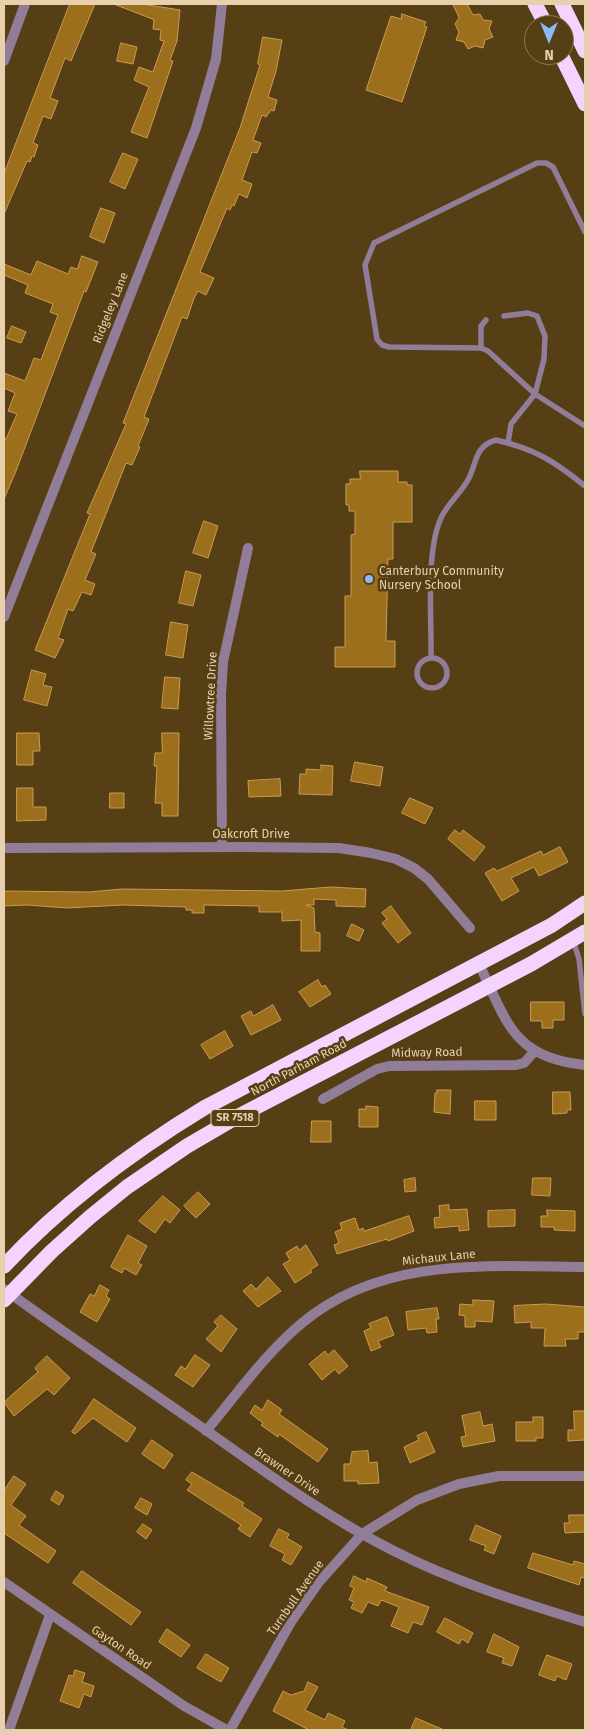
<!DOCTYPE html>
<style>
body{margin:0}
#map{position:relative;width:589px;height:1734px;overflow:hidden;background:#563e15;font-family:"Fira Sans",sans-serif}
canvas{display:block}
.frame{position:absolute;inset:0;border:5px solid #e8d0ac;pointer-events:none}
.north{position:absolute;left:524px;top:15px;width:50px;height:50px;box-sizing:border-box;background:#563e15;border:1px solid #907851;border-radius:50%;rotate:180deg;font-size:14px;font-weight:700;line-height:20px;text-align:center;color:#e8d0ac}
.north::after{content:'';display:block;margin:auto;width:18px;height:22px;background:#8cb9fc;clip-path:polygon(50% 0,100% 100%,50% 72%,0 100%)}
</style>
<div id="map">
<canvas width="589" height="1734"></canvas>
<div class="frame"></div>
<div class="north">N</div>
</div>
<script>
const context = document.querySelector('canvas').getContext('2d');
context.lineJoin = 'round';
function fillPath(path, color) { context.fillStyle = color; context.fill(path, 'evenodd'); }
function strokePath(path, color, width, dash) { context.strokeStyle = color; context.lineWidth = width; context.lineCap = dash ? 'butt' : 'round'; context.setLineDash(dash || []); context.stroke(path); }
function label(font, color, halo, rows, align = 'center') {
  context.font = font + ' "Fira Sans",sans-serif'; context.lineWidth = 5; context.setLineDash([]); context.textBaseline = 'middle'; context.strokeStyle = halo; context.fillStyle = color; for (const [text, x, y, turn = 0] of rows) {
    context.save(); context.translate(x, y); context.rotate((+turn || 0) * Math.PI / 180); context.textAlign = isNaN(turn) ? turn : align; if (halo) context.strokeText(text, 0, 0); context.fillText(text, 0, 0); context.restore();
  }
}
const building = new Path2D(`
 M70,4H95L71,61L65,58L50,98L58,101L51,119L43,116L33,143L38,145L34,157L32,156L30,162L27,161L4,214V174Z
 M114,4H142L180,10L177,41L170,60L173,61L147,138L131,132L149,87L134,80L139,67L153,72L164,41L160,40L161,30L153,29L154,20Z
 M453,4H467L473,15L480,14L483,20L492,21L489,29L493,37L485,40L483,48L475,46L468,49L464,42L456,40L459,32L455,24L459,18Z
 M402,14L426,22L424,26L427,27L402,102L366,90L391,16L401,19Z
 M263,37L282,40L276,71L268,97L277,100L274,111L271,110L266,117L262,115L253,140L261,143L257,153L252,152L242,180L252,184L247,198L239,194L234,206L232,205L230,210L227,208L200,272L214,278L206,295L198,291L194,298L187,319L182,317L144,417L149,419L138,446L140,447L132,465L126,463L91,552L96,554L85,580L95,584L91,595L82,592L73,611L68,609L58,638L64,640L55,658L35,650L90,514L87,513L126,424L123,423L240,128L260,65L258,64Z
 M121,43L137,47L133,64L117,61Z
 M123,153L138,159L125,189L110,182Z
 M101,208L115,213L104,243L90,237Z
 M82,256L98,262L86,292L84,291L16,471L4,499V438L6,439L17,414L8,411L15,393L4,388V373L25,381L34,358L41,360L58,315L50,312L53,304L25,293L28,285L4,275V264L31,275L37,261L68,274L71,267L77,269Z
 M12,326L26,332L21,343L7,338Z
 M360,471H398V482H407V485H412V522H393V559H388L386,641H395V667H335V647H345V596H351V535L355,534V511H349V505H346V484H350V479H360Z
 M204,521L218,526L208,558L193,553Z
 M186,571L201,575L193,606L179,603Z
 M171,622L188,625L183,658L166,655Z
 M32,670L46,674L43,685L52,687L47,706L24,700Z
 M165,677L180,678L178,709L162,708Z
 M17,733H39L40,751H33V765H17Z
 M162,733H179L178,816H162V803H155L157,766H154L155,753H162Z
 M355,762L383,767L380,786L351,781Z
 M321,765L333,766L332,795L299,794L300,774H306V769L321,770Z
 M280,779L281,796L249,797L248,781Z
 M17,788H33V807H46V820L17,821Z
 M110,793H124V808H110Z
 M410,798L433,808L425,824L402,813Z
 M455,830L460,834L463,830L485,847L474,861L448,839Z
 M560,847L568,862L539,876L534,867L511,878L519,891L502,901L485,873L494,868L497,871L541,851L543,855Z
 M331,887L366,889L365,907L336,906V900L314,899V905H306L314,908L315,932L320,933V951H301V920L282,921V912H259V906L204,905V913H192V910H186V907L123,905L67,908L27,905L4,906V891L89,892L122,889L282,891Z
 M391,906L411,933L398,943L382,923L387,919L382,913Z
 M352,924L364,930L359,941L347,936Z
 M318,980L322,987L325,985L331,994L310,1007L299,992Z
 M531,1002H564V1020H553V1028H542V1021H531Z
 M273,1005L281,1020L251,1035L241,1016L251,1011L253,1016Z
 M225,1031L233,1046L210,1059L201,1045Z
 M437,1090H451L450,1114L434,1112L435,1093H437Z
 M553,1092H570L571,1110H567V1113L553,1114Z
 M475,1101H496V1120H475Z
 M366,1106L378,1107V1127H359V1109H366Z
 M312,1121H331V1142H311Z
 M415,1178L416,1191L405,1192L404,1180Z
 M533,1178H551L550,1196L532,1195Z
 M198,1192L210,1204L196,1218L184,1206Z
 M163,1196L180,1210L170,1223L165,1219L155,1233L139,1221Z
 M449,1205V1210L467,1209L469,1230L459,1231V1226L435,1228L434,1218L440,1217L439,1206Z
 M515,1210V1226L488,1227V1211Z
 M547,1210L575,1211V1231L554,1230V1227H541V1216H547Z
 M409,1216L414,1231L388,1241L387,1239L337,1254L334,1245L339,1243L335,1232L342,1229L340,1223L355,1218L359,1230L363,1228L364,1231Z
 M128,1235L147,1246L138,1263L142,1265L136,1275L124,1268L122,1273L111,1267Z
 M306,1245L318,1265L310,1270L312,1272L295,1283L283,1264L290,1260L286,1253L297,1246L299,1250Z
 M268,1277L281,1291L258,1307L243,1291L251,1284L256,1289Z
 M100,1285L109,1290L106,1296L110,1299L97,1322L80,1312L90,1294L94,1296Z
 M473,1300L494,1301L492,1322L475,1321V1327H465V1316L459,1315L460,1304L473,1305Z
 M546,1304L585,1307V1332H578V1339H565L566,1346H544L545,1328H531V1322L515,1323L514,1306Z
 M437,1308L439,1319H436L437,1332L427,1333L426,1328L408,1330L406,1312Z
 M221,1315L237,1329L221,1352L206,1339L218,1326L214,1322Z
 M387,1317L394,1335L378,1341L381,1347L371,1351L364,1331L371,1328L369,1324Z
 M334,1350L348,1366L339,1374L335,1369L322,1380L309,1364L325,1351L328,1355Z
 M195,1355L210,1365L193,1387L175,1375L181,1366L185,1369Z
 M47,1356L70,1378L54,1395L47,1389L14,1416L4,1402L38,1372L35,1368Z
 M94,1399L136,1428L127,1442L93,1418L75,1434L72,1432Z
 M268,1400L282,1410L279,1414L328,1449L318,1462L279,1434L278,1437L261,1425L263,1423L250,1413L255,1405L262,1410Z
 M574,1411H585V1440L568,1441V1430H574Z
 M480,1412L483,1426L492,1424L495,1441L463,1447L461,1437L466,1436L462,1416Z
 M533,1417H543V1438H536V1441H516V1422H533Z
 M426,1432L435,1452L410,1463L404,1447L419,1440L417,1436Z
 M152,1440L173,1455L164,1469L142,1454Z
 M368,1451L369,1463L377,1462L379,1483L358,1484V1481H344V1464H350L352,1452Z
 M192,1472L244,1503L242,1506L262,1519L250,1537L238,1529L241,1525L187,1490L192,1484L186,1480Z
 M14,1476L26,1484L11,1505L26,1516L19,1525L56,1551L48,1563L4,1533V1491Z
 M56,1491L64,1496L59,1505L51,1500Z
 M141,1498L152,1504L147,1515L135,1508Z
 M569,1515H585V1532L565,1533L564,1523H569Z
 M143,1524L152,1530L146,1539L137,1532Z
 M476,1525L501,1536L494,1554L484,1550L486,1546L470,1540Z
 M279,1529L289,1534L287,1538L302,1547L291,1565L282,1560L285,1554L270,1546Z
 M533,1553L573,1565L574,1561L585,1564V1578L581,1577L579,1585L528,1568Z
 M82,1571L141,1612L131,1625L73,1583Z
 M354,1576L366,1582L367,1578L387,1587L385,1591L429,1607L422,1625L413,1622L408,1633L391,1626L399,1607L381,1600L378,1606L368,1602L362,1613L351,1608L354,1602L349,1600L354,1588L350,1586Z
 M445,1618L473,1633L468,1643L462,1639L459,1644L437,1632Z
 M167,1629L190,1645L181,1657L159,1642Z
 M494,1634L519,1647L512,1666L502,1663L504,1658L487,1652Z
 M206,1654L229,1668L221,1682L197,1668Z
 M547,1655L572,1664L566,1680L557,1676L555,1681L539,1675Z
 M75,1670L85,1673L82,1682L94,1686L91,1697L84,1694L79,1708L60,1701L69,1675L73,1676Z
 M308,1682L318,1687L305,1710L325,1720L328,1713L345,1721L342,1727L348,1730H309L273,1711L283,1691L291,1695L304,1691Z
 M416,1718L444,1730H411Z`);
const lane = new Path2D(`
 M585,232L553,167L546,163H537L374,243L365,265L377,339L382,345L389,347L481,348L488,351L535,394L585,426
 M504,316L528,313L537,316L545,336L544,359L535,394L511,424L508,443
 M481,348V326L486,320
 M431,658C432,620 425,549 442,516C449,502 462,492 469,478C477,462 475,446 496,440C535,449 554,461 585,486
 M417 673a15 15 0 1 1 30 0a15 15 0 1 1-30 0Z
 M573,940L579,959L585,1014`);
const street = new Path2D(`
 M4,61L25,4
 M4,617L196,128L216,59L222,4
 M222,847L221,695L223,662L248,548
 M4,848L245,847L339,848L371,853L396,859L414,868L428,879L470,928
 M479,964C507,1022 513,1058 585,1065
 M323,1099L377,1069L389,1066L516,1065L524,1063L534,1052
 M4,1289C64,1333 126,1374 187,1417C255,1464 320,1514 394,1551C455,1582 520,1602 585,1622
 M206,1431C237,1394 265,1354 302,1323C382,1256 488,1266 585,1267
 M4,1582L184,1706L227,1730
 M9,1730L50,1615
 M230,1730L291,1622L319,1582L362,1534L417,1500L459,1484L499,1476H585`);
const highway = new Path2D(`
 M535,4L546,25
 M562,4L585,51
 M561,55L585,104
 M4,1266C63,1203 130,1153 204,1108L552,925L585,903
 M4,1300L52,1251L90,1217L127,1187L187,1146L235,1118L531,964L585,932`);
const markers = [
 [369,579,5,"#8cb9fc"]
];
const shields = [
 [235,1118,48]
];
const shieldNames = [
 ["SR 7518",235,1118]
];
const streetNames = [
 ["Ridgeley Lane",111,308,-68],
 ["Willowtree Drive",211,696,-87],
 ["Oakcroft Drive",251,835],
 ["Midway Road",427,1053,-1],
 ["North Parham Road",299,1068,-28],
 ["Michaux Lane",439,1258,-6],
 ["Brawner Drive",287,1472,34],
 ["Turnbull Avenue",296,1598,-55],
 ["Gayton Road",121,1648,34]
];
const poiNames = [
 ["Canterbury Community",379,572],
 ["Nursery School",379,586]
];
fillPath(building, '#9c6f1c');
strokePath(building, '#ca9c50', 1);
strokePath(lane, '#927d99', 5.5);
strokePath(street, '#927d99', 10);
strokePath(highway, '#f4d4fe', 15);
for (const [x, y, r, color] of markers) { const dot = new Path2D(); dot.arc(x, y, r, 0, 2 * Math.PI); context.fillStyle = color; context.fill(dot); strokePath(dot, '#563e15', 2); }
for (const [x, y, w] of shields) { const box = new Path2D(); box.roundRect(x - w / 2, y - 8.5, w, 17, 4); context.fillStyle = '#563e15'; context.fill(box); strokePath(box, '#e8d0ac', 1); }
label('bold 11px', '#e8d0ac', null, shieldNames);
label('12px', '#e8d0ac', '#563e15', streetNames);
label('12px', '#e8d0ac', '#563e15', poiNames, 'left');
</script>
